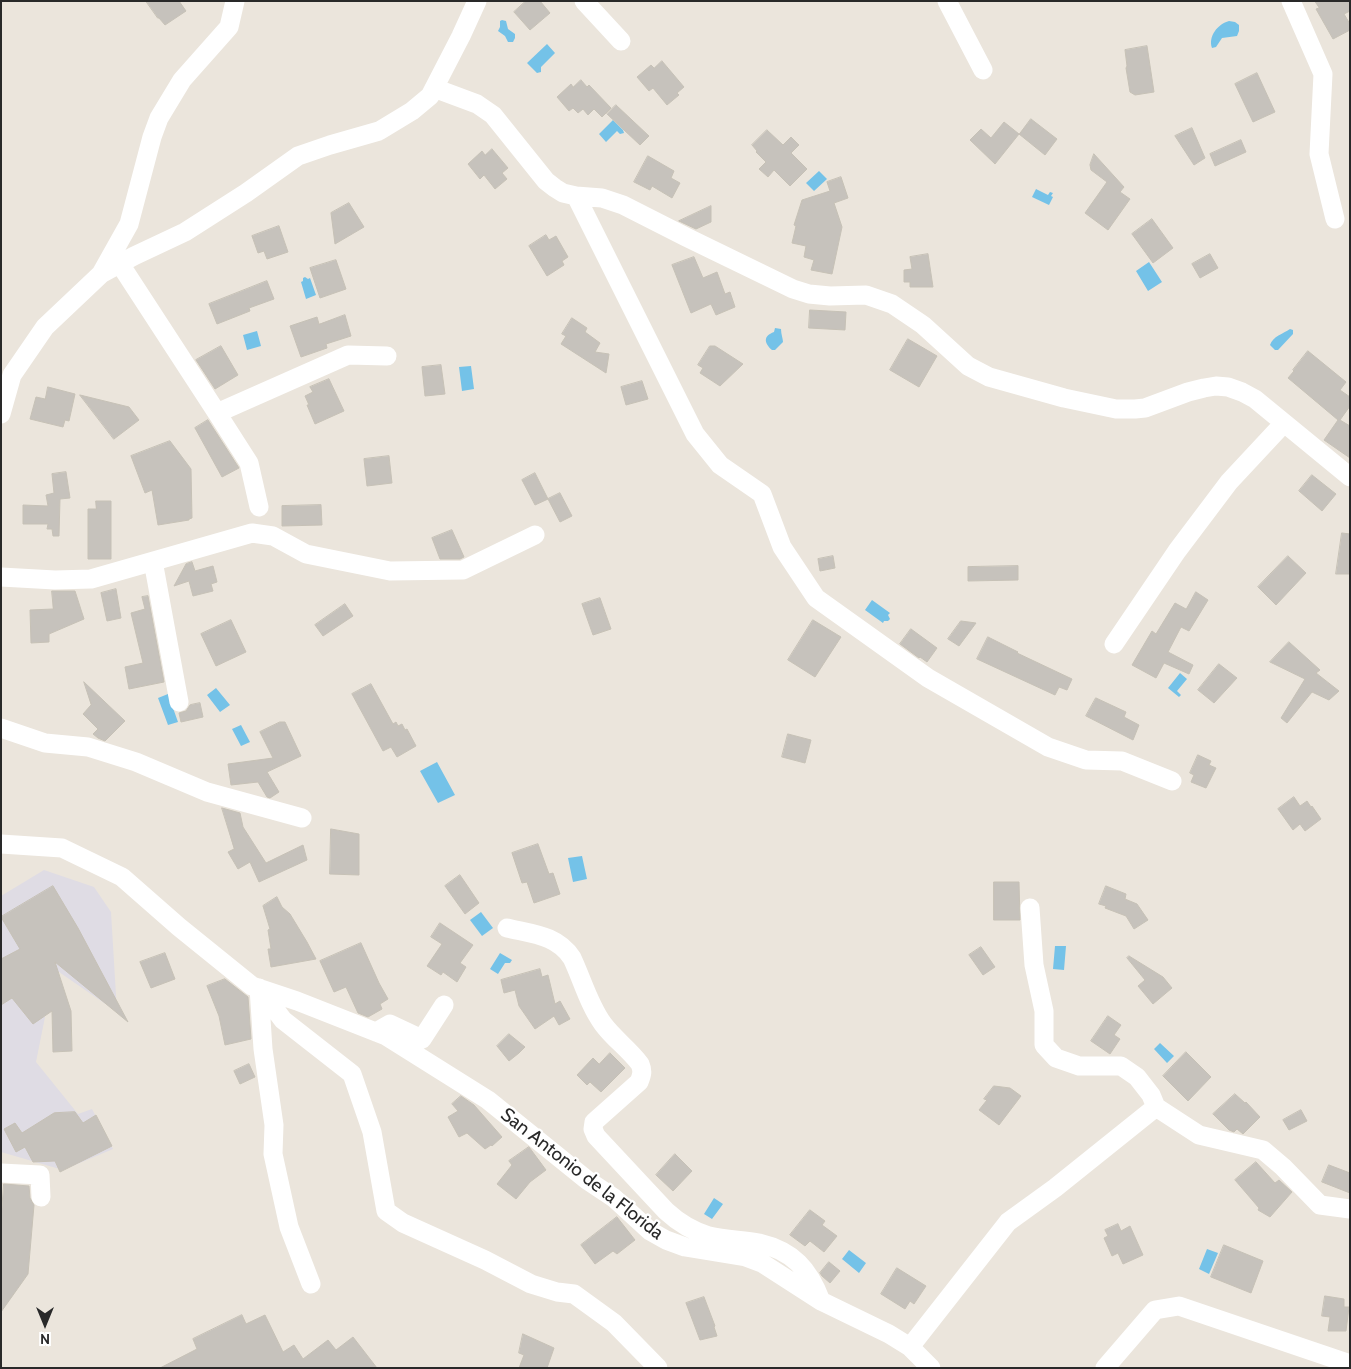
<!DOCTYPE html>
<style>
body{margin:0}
#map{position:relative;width:1351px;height:1369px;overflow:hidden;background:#ebe5dc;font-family:Cabin,sans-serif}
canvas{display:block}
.frame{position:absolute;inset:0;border:2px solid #292929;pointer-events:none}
.north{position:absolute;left:20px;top:1299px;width:50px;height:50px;-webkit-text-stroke:4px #fff;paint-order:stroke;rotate:180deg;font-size:14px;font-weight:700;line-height:20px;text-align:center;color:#292929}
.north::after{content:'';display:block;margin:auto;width:18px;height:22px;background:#292929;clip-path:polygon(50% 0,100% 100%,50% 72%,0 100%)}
</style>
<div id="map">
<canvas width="1351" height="1369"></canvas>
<div class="frame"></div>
<div class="north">N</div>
</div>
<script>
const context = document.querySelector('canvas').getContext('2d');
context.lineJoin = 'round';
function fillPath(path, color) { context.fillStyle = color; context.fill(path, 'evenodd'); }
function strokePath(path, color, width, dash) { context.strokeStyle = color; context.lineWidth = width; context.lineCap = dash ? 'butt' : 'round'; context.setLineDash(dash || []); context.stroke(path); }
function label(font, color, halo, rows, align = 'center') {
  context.font = font + ' Cabin,sans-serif'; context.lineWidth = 4.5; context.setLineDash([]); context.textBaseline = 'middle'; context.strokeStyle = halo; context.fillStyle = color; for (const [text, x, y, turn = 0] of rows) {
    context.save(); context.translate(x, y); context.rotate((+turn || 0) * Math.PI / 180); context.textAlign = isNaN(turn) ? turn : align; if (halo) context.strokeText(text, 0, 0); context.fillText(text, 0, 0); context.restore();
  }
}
const industrial = new Path2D(`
 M44,870L94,887L111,912L117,1012L59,972L28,994L45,1017L36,1062L78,1114L92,1109L113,1149L63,1170L1,1152V896Z`);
const water = new Path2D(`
 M502,20L506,21L508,29L515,34V38L513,42H508L505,36L498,31L500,27V21Z
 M1229,21L1235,22L1239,25V31L1237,36L1222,38L1216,47L1212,48C1208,36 1218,24 1229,21Z
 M547,44L555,53L541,67V72L537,73L527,63Z
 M613,120L623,130L624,133L620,134L617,131L606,142L599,134Z
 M819,171L827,179L814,191L806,183Z
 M1036,189L1048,195L1050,192L1053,193L1051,196L1053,197L1049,205L1032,197Z
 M1149,262L1162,282L1148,291L1136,271Z
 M303,278L305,277L308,279L310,278L316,295L306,299L301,282L303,281Z
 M775,328L781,329C781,334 783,339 783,342L775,350H772C764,343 763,336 774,332Z
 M1290,329L1293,330V334L1278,350H1275L1270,345C1273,336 1283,334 1290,329Z
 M257,331L261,346L247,350L243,335Z
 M471,366L474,389L462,391L459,367Z
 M872,600L890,613L888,615L890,619L888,621H884L883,623L865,610Z
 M1180,673L1187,679L1177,691L1181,695L1179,697L1168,688Z
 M216,688L230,705L220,712L207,695Z
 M168,694L178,722L168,725L158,698Z
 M241,725L250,742L241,746L232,729Z
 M437,762L455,795L438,803L420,771Z
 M582,856L587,879L573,882L568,858Z
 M481,912L493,928L482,936L470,920Z
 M1055,946H1066L1064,970L1053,969Z
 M500,953L512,960L510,963H505L498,974L490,969Z
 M1160,1043L1174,1056L1167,1063L1154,1049Z
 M714,1198L723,1204L712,1219L704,1214Z
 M1207,1249L1218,1253L1209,1274L1199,1269Z
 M849,1250L866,1263L859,1273L842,1259Z`);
const building = new Path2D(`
 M146,1H179L186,11L165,25L159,18H158Z
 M526,1H540L550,13L530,30L514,12Z
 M1315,1H1350V11L1344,14L1350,24V30L1333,39L1316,9L1319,8Z
 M1147,46L1154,92L1135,95L1130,92L1126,68L1127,66L1125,50Z
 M662,61L684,87L677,93L679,95L667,105L653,88L649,91L637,77L651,65L654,68Z
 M1257,73L1275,112L1253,122L1235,84Z
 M581,80L587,87L589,85L611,108L602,117L594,109L588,115L583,109L578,113L573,108L569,111L557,97L571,84L573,87Z
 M616,105L649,136L640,145L607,114Z
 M1031,119L1057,139L1045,155L1019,134L995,164L970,140L981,129L991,138L1004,122L1019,134Z
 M1192,128L1205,158L1194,165L1175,136Z
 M767,130L783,145L791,137L799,145L791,153L807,169L790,186L774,170L768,177L759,169L766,162L756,152L757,151L752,145Z
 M1241,140L1246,152L1215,166L1210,154Z
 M492,149L508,168L502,173L507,179L495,189L484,175L480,179L468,164L482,151L485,155Z
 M1094,154L1124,187L1120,192L1130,199L1108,230L1085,213L1107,182L1091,170L1090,165Z
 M648,156L674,171L671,178L680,183L672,198L652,186L650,190L634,182Z
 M841,177L848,198L834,203L842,227L832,274L811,270L814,260L804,257L806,246L792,243L796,226L794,225L802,200L830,191L827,182Z
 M349,203L364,227L335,244L331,213Z
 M711,206V222L696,229L679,221Z
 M1152,219L1173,248L1153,263L1132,234Z
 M279,226L288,252L267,259L264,251L258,253L252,236Z
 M546,235L549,240L556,236L568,257L562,261L564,265L547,276L529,246Z
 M928,254L933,287H910V282H904V270L912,269L910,257Z
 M1210,254L1218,268L1200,278L1192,264Z
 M694,257L703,278L717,272L725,294L730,292L735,307L716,315L711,304L691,313L672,265Z
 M336,260L346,289L320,298L310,268Z
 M267,281L274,299L249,308L250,311L217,324L209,304Z
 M810,310L846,312L845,330L809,328Z
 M345,315L351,336L326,344L327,348L301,357L290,326L317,317L319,324Z
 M572,318L587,328L585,332L600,343L595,352L609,354L606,373L561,344L566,336L562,334Z
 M908,339L937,356L919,387L890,370Z
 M221,346L238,375L215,389L196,360Z
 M710,346H715L743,364L720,386L700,373L703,368L698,365Z
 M1308,351L1346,382L1340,390L1350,397V406L1340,420L1350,426V458L1324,440L1338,420L1288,378L1294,371L1293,370Z
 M441,365L445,394L425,396L422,367Z
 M329,379L344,411L315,424L307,405H309L305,396L313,392L310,387Z
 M642,381L648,399L626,405L621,387Z
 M48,387L75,394L69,421L65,420L63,427L30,419L36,397L45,399Z
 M80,395L129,407L139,420L114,439Z
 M208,420L239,468L222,477L195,428Z
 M170,441L191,469L192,518L189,519V520L158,525L152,490L145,493L131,456Z
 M389,456L392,483L367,486L364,459Z
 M66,472L70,498L60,499L59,536H53L52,529H47L48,524H23V505L48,506L46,495L54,493L52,474Z
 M535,473L548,499L535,505L522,480Z
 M1312,475L1336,494L1322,511L1299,491Z
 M560,493L572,516L560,522L548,499Z
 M96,501H111V559H88V509H96Z
 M321,505L322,525L282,526V506Z
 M452,530L464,557L460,559H440L432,538Z
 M1342,533L1350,534V574H1336Z
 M833,556L835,568L820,571L818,559Z
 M1288,556L1306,573L1276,605L1258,587Z
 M192,562L195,571L213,566L217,582L211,584L213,591L193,596L189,581L174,586L186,564Z
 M1018,566V580L968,581V567Z
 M116,589L121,618L107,621L101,593Z
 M52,591H75L84,619L49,634V642L31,643L30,610L53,609Z
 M1196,592L1208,600L1189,631L1181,627L1168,652L1193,665L1189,674L1164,663L1156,678L1132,665L1152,631L1156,634L1175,603L1186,609Z
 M148,596L164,682L129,689L125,667L143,663L131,613L145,609L142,597Z
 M600,598L611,629L593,635L582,604Z
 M345,604L353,616L323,636L315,625Z
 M231,620L246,652L216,666L201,634Z
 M813,620L841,637L815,677L788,660Z
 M961,621L976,623L959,646L948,639Z
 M911,629L937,648L927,662L920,657L919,658L900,644Z
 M988,637L1018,652L1017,653L1072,679L1067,690L1059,687L1055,695L977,659Z
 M1289,642L1320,670L1316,673L1339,691L1329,700L1312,692L1287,723L1281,718L1305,679L1270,662Z
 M1219,664L1237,678L1214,703L1198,690Z
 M84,682L125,721L105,741L98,738L93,734L98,729L83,714L91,705Z
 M371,684L393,724L396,722L398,726L402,724L405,730L407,729L416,746L397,757L391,747L383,751L352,694Z
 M1096,698L1126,712L1124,717L1139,725L1133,740L1086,716Z
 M200,703L203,717L181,722L179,713L186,711L190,705Z
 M280,722H285L301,756L267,772L279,792L270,798L267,797L258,782L231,785L228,764L273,758L260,732Z
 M788,734L811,740L805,763L782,757Z
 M1198,755L1211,761L1209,765L1216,768L1206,788L1191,782L1194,775L1190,773Z
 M1294,797L1300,806L1307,801L1311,807L1312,806L1321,819L1305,831L1300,824L1293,830L1278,809Z
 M222,808L240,813L243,827L266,863L303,845L307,860L259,882L250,862L238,869L228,852L234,849Z
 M331,829L359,834V875L330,874Z
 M538,844L549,874L553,873L560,894L534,903L527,882L522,883L512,853Z
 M460,875L479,903L465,914L445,886Z
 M994,882H1019L1020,920H994Z
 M53,886L78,928L128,1022L55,962L71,1011L72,1051L53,1052L52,1011L33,1024L12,998L1,1005V959L20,949L1,917Z
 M1106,886L1126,894L1125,899L1137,904L1148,920L1134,929L1126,916L1105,908L1106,906L1099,904Z
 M277,897L282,907L290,914L307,942L316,959L271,967L268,949H271L268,930L270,929L263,906Z
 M440,923L473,945L460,963L466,967L457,982L443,972L441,975L427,966L442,944L431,937Z
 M361,943L379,983L388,999L380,1004L382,1009L368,1017L358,1013L346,987L334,992L320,961Z
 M981,947L995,967L983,975L969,955Z
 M165,953L175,979L151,988L140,962Z
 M1129,956L1163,977L1172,988L1153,1004L1138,986L1145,980L1127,958Z
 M540,969L542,977L548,975L555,1004L560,1001L570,1019L559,1025L554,1016L535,1029L519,1006L515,990L504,993L501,980Z
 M225,979L248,997L251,1039L225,1045L219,1016L207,986Z
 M1108,1016L1121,1025L1114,1035L1120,1039L1110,1054L1091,1041Z
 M509,1034L525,1047L519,1053L509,1061L497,1046Z
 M1186,1052L1211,1077L1188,1101L1163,1076Z
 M610,1053L625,1068L601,1092L590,1082L587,1085L577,1075L593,1058L599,1064Z
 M249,1064L255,1077L240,1084L234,1071Z
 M994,1086L1010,1088L1021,1096L999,1125L979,1110L987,1100L984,1099Z
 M1235,1094L1245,1103L1246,1102L1260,1117L1243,1134L1237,1129L1234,1132L1229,1130L1213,1114Z
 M461,1096L474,1105L502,1137L492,1146L491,1145L485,1149L467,1133L459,1137L448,1117L458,1111L452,1104Z
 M1301,1110L1307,1121L1289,1130L1283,1120Z
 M75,1112L83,1123L96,1115L112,1146L60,1172L55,1161L33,1162L25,1147L16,1152L4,1129L15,1123L22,1133L54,1113Z
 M529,1147L546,1170L530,1182L516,1199L497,1184L512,1165L509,1161Z
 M675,1154L692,1171L673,1191L656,1175Z
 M1256,1162L1275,1183L1279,1180L1292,1192L1270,1217L1258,1210L1259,1208L1235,1180Z
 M1329,1165L1350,1173V1193L1322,1182Z
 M4,1184L29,1186L30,1198L34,1205L28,1274L1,1312V1220Z
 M810,1210L825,1221L822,1225L837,1236L824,1252L810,1241L805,1246L790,1235Z
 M617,1217L635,1240L617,1254L613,1251L595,1264L581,1245Z
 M1118,1224L1121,1231L1130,1226L1143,1255L1123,1264L1118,1253L1112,1256L1104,1238L1108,1236L1105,1230Z
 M1224,1245L1263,1261L1251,1293L1211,1277Z
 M829,1262L840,1271L830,1283L822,1276L820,1273Z
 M897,1268L926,1286L914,1304L910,1301L905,1309L881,1294Z
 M1325,1296L1344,1299V1307H1349L1346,1331H1328L1330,1317L1322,1316Z
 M704,1297L715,1326L714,1327L717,1336L700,1340L686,1303Z
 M242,1315L246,1324L265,1315L283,1352L294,1345L303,1359L328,1340L336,1350L353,1337L377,1368H160L197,1349L193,1339Z
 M523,1334L554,1348L547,1368H519L524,1355L519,1353Z`);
const minor = new Path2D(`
 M584,1L621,41
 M947,1L983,70
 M1291,1L1323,74L1319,154L1335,219
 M434,88L477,104L493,115L546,181L555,188L563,193L576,196L602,198L623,205L686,237L793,289L809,294L830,296L866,295L892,304L923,325L968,366L989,377L1064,398L1116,409H1135L1145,408L1188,392L1204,388L1216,386L1228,387L1242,392L1255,399L1350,477
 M576,196L695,434L720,465L762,494L782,547L816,598L928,678L1048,747L1086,760L1122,761L1172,781
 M120,264L217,413L348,355L387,356
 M101,274L129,224L152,137L159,118L182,80L229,27L235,1
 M217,413L249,463L259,507
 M1,414L12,375L45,327L101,274L134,256L185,232L246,193L298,156L330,145L379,131L412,111L430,96L461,36L477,1
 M153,561L179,702
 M1,577L55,580L91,579L252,533L273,536L306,554L390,571L463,570L535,535
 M1114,644L1177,551L1229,482L1284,423
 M1,728L45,743L88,747L136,762L207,792L302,818
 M1,844L62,848L122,877L179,927L252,986L297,1001L386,1036L488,1100L587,1180L614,1198L650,1231L666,1240L685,1247L746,1257L762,1263L821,1301L889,1334L910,1347L931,1368
 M1030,908L1034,965L1044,1011V1045L1056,1058L1079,1066H1121L1137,1077L1151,1095L1156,1107
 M507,928C532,934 557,935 572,958C582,979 589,1005 603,1024C614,1039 629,1049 640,1064C643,1071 642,1075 639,1082L594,1122L593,1129L596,1136L666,1211C679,1223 692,1231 709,1236C725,1240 743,1240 759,1243C793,1251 809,1269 821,1301
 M259,988L283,1020L352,1074L372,1132L386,1211L403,1223L485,1260L531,1284L557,1292L574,1294L614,1323L658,1368
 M259,988L263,1049L274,1125L273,1154L289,1227L311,1284
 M376,1032L390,1024L422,1039L444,1005
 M1,1173L40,1175L41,1197
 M910,1347L1008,1222L1055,1188L1156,1107L1199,1135L1263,1150L1283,1167L1320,1205L1350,1209
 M1105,1368L1155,1310L1179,1306L1350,1364`);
const streetNames = [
 ["San Antonio de la Florida",582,1174,38]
];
fillPath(industrial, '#dfdce4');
fillPath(water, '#74c2e8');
fillPath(building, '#c6c2bc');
strokePath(building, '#c6c1b6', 1);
strokePath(minor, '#fff', 19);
label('19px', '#292929', '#fff', streetNames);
</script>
